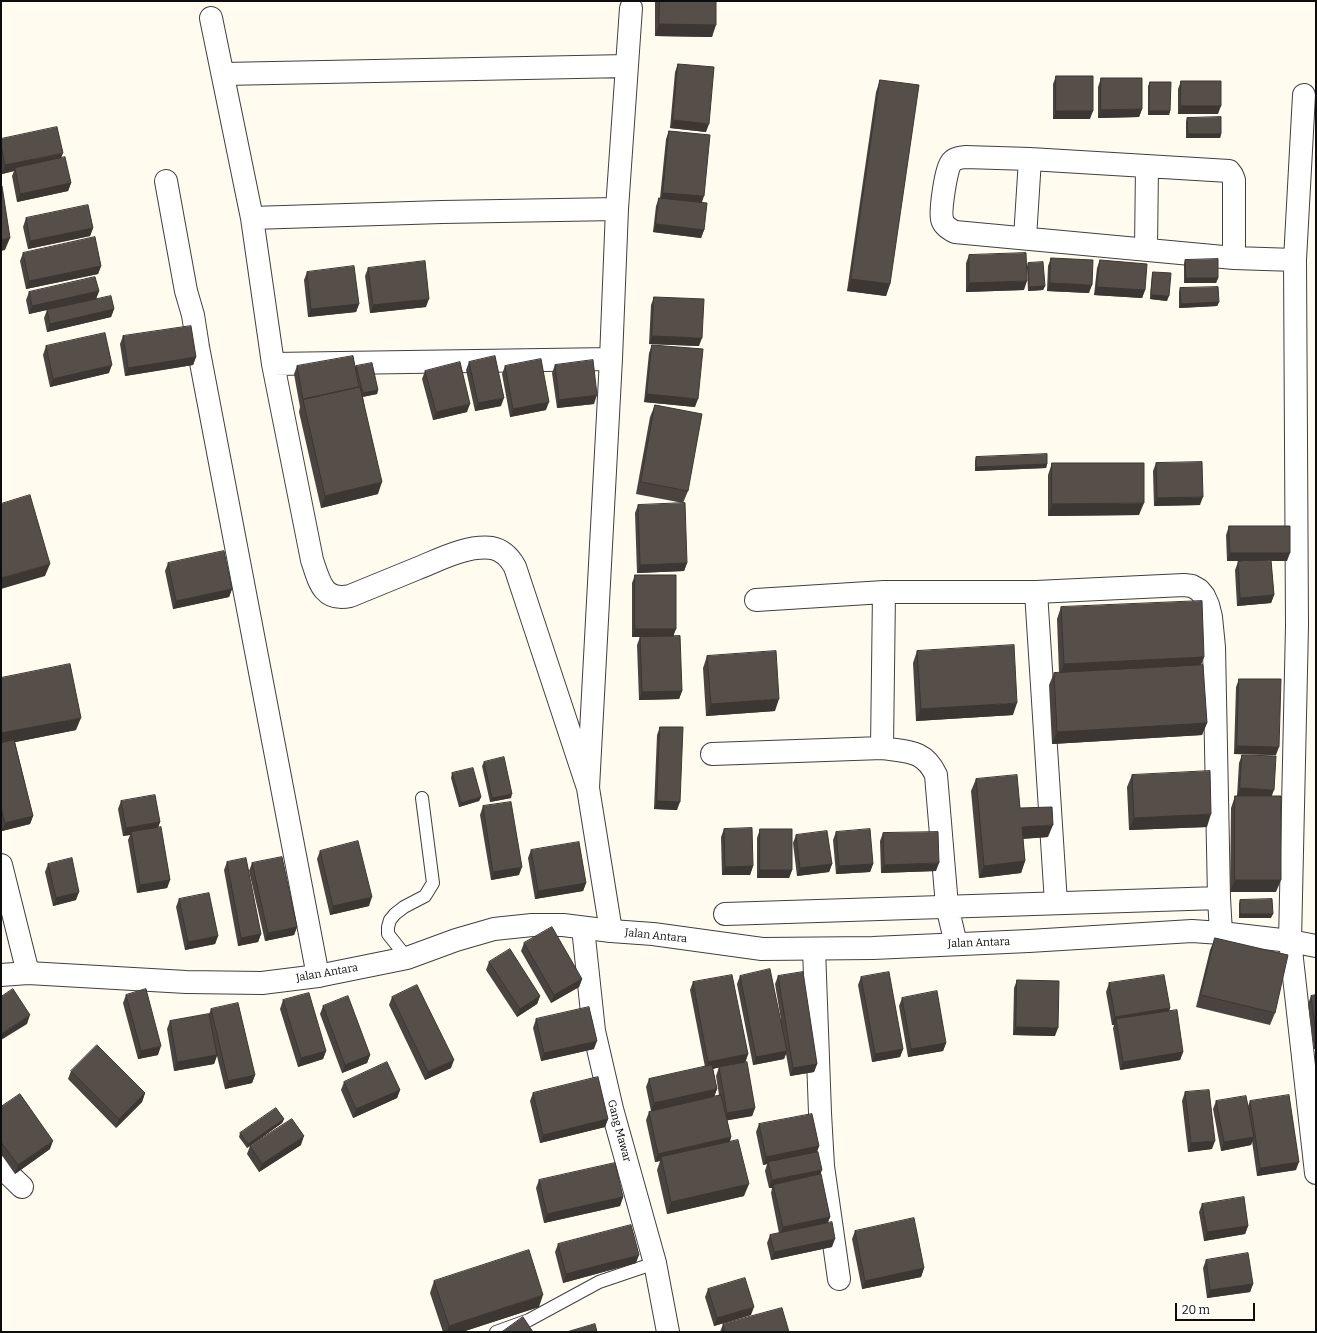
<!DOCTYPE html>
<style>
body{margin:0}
#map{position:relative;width:1317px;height:1333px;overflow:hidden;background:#fffbee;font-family:Bitter,serif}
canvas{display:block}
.frame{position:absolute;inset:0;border:2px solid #0d0d0d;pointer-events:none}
.scale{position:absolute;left:1175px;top:1303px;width:80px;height:18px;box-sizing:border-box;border:2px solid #0d0d0d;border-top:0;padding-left:5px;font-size:12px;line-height:14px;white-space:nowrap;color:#0d0d0d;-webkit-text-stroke:3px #fff;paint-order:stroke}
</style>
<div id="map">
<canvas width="1317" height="1333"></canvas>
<div class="frame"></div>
<div class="scale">20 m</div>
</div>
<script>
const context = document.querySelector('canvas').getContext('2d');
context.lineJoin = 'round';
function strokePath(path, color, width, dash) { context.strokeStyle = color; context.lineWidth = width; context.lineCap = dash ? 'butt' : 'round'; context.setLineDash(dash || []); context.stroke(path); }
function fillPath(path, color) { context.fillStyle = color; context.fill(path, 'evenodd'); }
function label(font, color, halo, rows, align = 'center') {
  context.font = font + ' Bitter,serif'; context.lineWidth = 4; context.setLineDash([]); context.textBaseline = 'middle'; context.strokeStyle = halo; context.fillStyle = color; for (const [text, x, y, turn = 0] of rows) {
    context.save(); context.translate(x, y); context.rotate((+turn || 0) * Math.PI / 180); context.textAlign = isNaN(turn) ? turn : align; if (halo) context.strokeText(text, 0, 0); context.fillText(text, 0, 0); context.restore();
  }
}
const service = new Path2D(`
 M407,958L388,934V927L390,920L395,914L404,907L425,896L433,883L422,798
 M496,1332L529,1320L599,1282L655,1263`);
const minor = new Path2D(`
 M211,18L252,218L273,364L312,560C319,581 323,602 350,596C372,587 394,578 416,569C439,560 466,545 492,548C503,550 510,558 515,567L588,788
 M223,74L627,66
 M1304,95L1295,260L1297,626L1290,941L1316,1173
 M166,181L186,291L193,315L198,347L318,976
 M252,218L442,212L617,209
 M1025,238L1030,159
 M1146,249L1147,166
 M1234,258V180L1232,175L1229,171L1030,159L965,157C960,158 954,158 951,163C946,168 940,211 942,219C943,225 949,229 955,232L1234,258L1295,260
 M273,364L611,359
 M884,592L882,748C906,752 924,749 936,775L947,906L956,944
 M1036,592L1056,903
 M756,600L884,592H1036L1184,585L1192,586L1199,590L1204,596L1208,605L1211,617L1214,647L1219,898L1221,933
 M712,754L882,748
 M1,865L28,973
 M725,914L1219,898
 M583,928L594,1031L612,1109L655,1263L668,1332
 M611,931L588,788L611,359L617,209L631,8
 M814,949L820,1113L823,1166L839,1279
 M1,1167L22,1187`);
const tertiary = new Path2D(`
 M1,975L28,973L186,982L262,983L318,976L407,958L456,940L494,929L532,925H563L611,931L653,934L762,949L873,948L1029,941L1192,931L1221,933L1290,941L1316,946`);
const wall = new Path2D(`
 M655,1H716L712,37L655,36Z
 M678,64L706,132L670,128L675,72Z
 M1056,76L1090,119H1053V84Z
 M1101,78L1142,109L1139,117L1098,118V87Z
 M880,80L890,284L886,296L847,291L876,92Z
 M1181,81L1218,114H1178V89Z
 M1150,82L1170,111L1169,115H1148V86Z
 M1187,118L1221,134L1220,138H1186V122Z
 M669,131L702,202L704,230L701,238L653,232L656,206L659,198H660L666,139Z
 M1,139L71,183L68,191L17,202L12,176L14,171L2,174L1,167Z
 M26,218L93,228L90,236L28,249L23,227Z
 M23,253L101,266L98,274L26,289L20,261Z
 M969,255L1024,290L966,292V263Z
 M1051,258L1089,293L1047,291L1048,266Z
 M1100,260L1145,290L1142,298L1094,295L1097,268Z
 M1185,260L1218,278L1216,283H1184V264Z
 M1028,263L1045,286L1043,290L1028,291L1027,267Z
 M368,268L426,307L370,313L365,276Z
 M307,272L359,304L356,312L308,317L304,280Z
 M1153,272L1167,301L1150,299L1152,276Z
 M1180,288L1219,302L1217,306L1179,308V292Z
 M99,291L96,299L114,309L111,317L47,332L44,318L47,310L90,300L29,314L26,300L29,292Z
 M654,297L699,346L649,344L651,305Z
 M123,336L196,357L193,365L125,376L120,344Z
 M652,345L695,407L644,402L649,353Z
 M46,346L109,373L50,387L43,355Z
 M469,362L501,406L475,411L466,370Z
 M555,365L594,404L557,408L552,373Z
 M297,366L355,367L356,366L378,390L377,394L363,397L378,494L321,508L299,412L300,407L294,374Z
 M505,366L546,410L510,417L502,374Z
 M425,371L467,412L433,420L422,379Z
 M655,405L688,491L683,503L636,494L650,417Z
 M976,457L1047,464L1046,468L975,471V461Z
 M1052,463L1139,515L1048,516V475Z
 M1156,463L1200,505L1154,506L1153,471Z
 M638,505L687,563L684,571L637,573L635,513Z
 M1229,526L1287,561H1271L1274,595L1271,603L1237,606L1235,570L1238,562L1254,561H1227L1226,535Z
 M168,563L232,589L229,597L173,609L165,571Z
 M635,575L674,636L682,691L679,699L639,700L637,645L640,637H632V583Z
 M1061,607L1204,657L1201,665L1207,723L1202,735L1052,744L1049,685L1054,673H1059L1057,619Z
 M917,651L1013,715L916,721L913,663Z
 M707,656L775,711L706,716L703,668Z
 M1,678L76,730L15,742L33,816L30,824L2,831L1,828Z
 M1239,679L1276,755L1234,754L1236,687Z
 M660,727L677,810L654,809L657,735Z
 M1242,755L1272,796L1276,892H1230L1231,808L1235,796H1237L1239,763Z
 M484,762L511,798L490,802L482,766Z
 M452,773L481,797L479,801L459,807L451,778Z
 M1132,775L1207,827L1129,830L1127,787Z
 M976,779L1020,808L1048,837L1023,839L1025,861L1021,873L979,878L971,791Z
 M121,801L160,822L158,827L170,880L167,888L137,893L128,840L130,835L123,836L118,809Z
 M483,806L519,875L491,880L480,815Z
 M724,829L753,866L750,875H722L721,837Z
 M760,829L792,870L789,878H757V838Z
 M836,832L873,864L870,872L836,874L833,840Z
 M883,833L936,871L881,873L880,841Z
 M796,835L832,864L829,872L797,876L793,843Z
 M531,850L586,883L583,891L535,899L528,858Z
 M320,851L369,906L330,915L317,859Z
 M227,862L261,934L258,942L238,946L224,870Z
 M252,863L297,927L294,935L265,941L249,871Z
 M48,864L76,900L53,906L45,872Z
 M179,899L218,936L215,944L185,950L176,907Z
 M1240,900L1271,918H1239V904Z
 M1215,938L1275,1013L1270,1025L1196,1007L1210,950Z
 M524,943L582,979L579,987L551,1003L521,951Z
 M489,962L540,996L537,1004L517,1017L486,970Z
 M740,976L781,1020L775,984L778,976L817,1064L814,1072L790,1076L786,1054L784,1059L753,1065L737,984Z
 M861,977L903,1049L900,1057L872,1062L858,985Z
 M1017,980L1055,1036L1013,1035L1014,988Z
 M693,982L748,1054L745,1063L755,1108L752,1116L727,1120L731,1137L730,1142L744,1196L667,1214L657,1170L660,1161L655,1162L646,1120L649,1112L651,1111L646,1087L649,1079L705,1067L690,990ZM719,1067L716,1076L719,1095L714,1097L717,1089L713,1069Z
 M1109,983L1170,1008L1169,1011L1183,1052L1180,1060L1120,1070L1113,1028L1114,1025H1112L1106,992Z
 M126,995L158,1055L138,1059L123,1003Z
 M1316,995V1049H1314L1308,1004L1311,996Z
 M392,997L451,1068L425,1080L389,1005Z
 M902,998L946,1043L943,1051L908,1057L899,1006Z
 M283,1000L326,1051L323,1059L298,1067L280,1009Z
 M323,1006L370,1055L367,1063L342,1073L320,1014Z
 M211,1009L255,1075L252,1083L225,1089L217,1056L214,1064L174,1071L167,1029L170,1021L209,1014Z
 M536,1019L594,1049L541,1061L533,1028Z
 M71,1071L145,1093L142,1102L116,1128L68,1079Z
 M344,1082L400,1090L397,1098L353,1118L341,1090Z
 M1185,1092L1212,1149L1188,1152L1182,1101Z
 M533,1093L608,1119L605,1127L540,1143L530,1101Z
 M1216,1101L1248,1106L1250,1101L1296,1170L1257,1176L1252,1141L1251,1145L1221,1151L1213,1109Z
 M1,1107L50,1149L15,1174L1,1154Z
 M284,1119L282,1123L247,1148L239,1137L240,1133Z
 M759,1124L819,1146L817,1152L820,1175L830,1217L828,1222L832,1247L771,1260L767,1243L770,1235L779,1233L771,1193L772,1188H769L765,1171L767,1164L763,1165L756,1132Z
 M301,1145L259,1172L247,1154L250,1146Z
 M539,1180L623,1197L620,1206L544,1223L536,1188Z
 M1202,1204L1248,1226L1245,1234L1204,1241L1199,1212Z
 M855,1231L924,1268L921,1277L862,1289L852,1239Z
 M558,1244L636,1263L563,1283L555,1252Z
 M1206,1260L1253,1284L1250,1292L1207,1298L1203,1268Z
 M434,1281L539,1307L462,1332H443L430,1293Z
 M708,1289L751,1315L714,1326L705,1297Z
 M723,1324L789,1332H720Z`);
const shadedWall = new Path2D(`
 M659,24L716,25L712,37L655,36Z
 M1181,106H1221L1218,114H1178Z
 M1142,109L1139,117L1098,118L1101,110Z
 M1056,111H1093L1090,119H1053Z
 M1149,111H1170L1169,115H1148Z
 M673,120L709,124L706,132L670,128Z
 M1188,134H1221L1220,138H1186Z
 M63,153L60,161L15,168L14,171L2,174L5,165Z
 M71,183L68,191L17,202L20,194Z
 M663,193L704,196L701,205L660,201Z
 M656,224L704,230L701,238L653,232Z
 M93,228L90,236L28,249L30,241Z
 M10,238L5,250L1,251V240Z
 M101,266L98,274L26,289L29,281Z
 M1186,278H1218L1216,283H1184Z
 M851,279L890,284L886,296L847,291Z
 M1027,281L1024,290L966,292L969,283Z
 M1050,283L1092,285L1089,293L1047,291Z
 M1045,286L1043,290L1028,291L1029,287Z
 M1097,287L1145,290L1142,298L1094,295Z
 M99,291L96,299L29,314L32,306Z
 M1151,295L1169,296L1167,301L1150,299Z
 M429,299L426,307L370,313L373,305Z
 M1219,302L1217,306L1179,308L1181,304Z
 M359,304L356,312L308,317L311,309Z
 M114,309L111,317L47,332L50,324Z
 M652,336L702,338L699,346L649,344Z
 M196,357L193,365L125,376L128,368Z
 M112,365L109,373L50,387L53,379Z
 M378,390L377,394L361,397L363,393Z
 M647,394L698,399L695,407L644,402Z
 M597,395L594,404L557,408L559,400Z
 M504,398L501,406L475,411L478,403Z
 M549,402L546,410L510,417L513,409Z
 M470,404L467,412L433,420L436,412Z
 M1047,464L1046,468L975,471L976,467Z
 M382,482L378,494L321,508L325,496Z
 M1203,497L1200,505L1154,506L1157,498Z
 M1144,503L1139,515L1048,516L1052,504Z
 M1230,553H1290L1287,561H1227Z
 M687,563L684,571L637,573L640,565Z
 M50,564L45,576L1,589V578Z
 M232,589L229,597L173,609L176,601Z
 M1274,595L1271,603L1237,606L1240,598Z
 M635,629H676L673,637H632Z
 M1204,657L1199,669L1059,676L1064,664Z
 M682,691L679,699L639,700L642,692Z
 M779,699L775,711L706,716L711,704Z
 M1017,703L1013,715L916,721L921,709Z
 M81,718L76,730L1,745V733Z
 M1207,723L1202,735L1052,744L1057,732Z
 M1237,746L1279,747L1276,755L1234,754Z
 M1240,788L1274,790L1271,798L1237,796Z
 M512,794L511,798L490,802L492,798Z
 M481,797L479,801L459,807L461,803Z
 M657,801L680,802L677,810L654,809Z
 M1211,814L1207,827L1129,830L1134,818Z
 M33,816L30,824L2,831L5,823Z
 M160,822L157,831L131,832L130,835L123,836L126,828Z
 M1053,825L1048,837L1017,839L1022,827Z
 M1025,861L1021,873L979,878L984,866Z
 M939,863L936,871L881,873L884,865Z
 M832,864L829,872L797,876L800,868Z
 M873,864L870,872L836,874L839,866Z
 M753,866L750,875H722L725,867Z
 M522,867L519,875L491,880L493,872Z
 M760,870H792L789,878H757Z
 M170,880L167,888L137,893L140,885Z
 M1235,880H1281L1276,892H1230Z
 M586,883L583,891L535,899L538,891Z
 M79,892L76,900L53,906L56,898Z
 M372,897L369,906L330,915L333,906Z
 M1240,914H1273L1271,918H1239Z
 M297,927L294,935L265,941L268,933Z
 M261,934L258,942L238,946L241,938Z
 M218,936L215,944L185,950L188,942Z
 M582,979L579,987L551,1003L554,995Z
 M540,996L537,1004L517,1017L520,1009Z
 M1170,1008L1167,1016L1116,1019L1114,1025H1112L1115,1017Z
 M30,1015L27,1024L1,1040V1034Z
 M1016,1027L1058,1028L1055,1036L1013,1035Z
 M597,1041L594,1049L541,1061L544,1053Z
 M946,1043L943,1051L908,1057L911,1049Z
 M1316,1043V1049H1314Z
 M161,1046L158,1055L138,1059L141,1051Z
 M903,1049L900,1057L872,1062L875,1054Z
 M326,1051L323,1059L298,1067L301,1058Z
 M787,1051L784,1059L753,1065L756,1057Z
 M1183,1052L1180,1060L1120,1070L1123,1062Z
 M748,1054L745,1063L706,1070L708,1062Z
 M217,1055L214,1064L174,1071L177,1062Z
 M370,1055L367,1063L342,1073L345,1065Z
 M454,1060L451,1068L425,1080L428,1072Z
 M817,1064L814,1072L790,1076L793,1068Z
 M255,1075L252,1083L225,1089L228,1081Z
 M717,1089L714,1097L651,1111L654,1103Z
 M400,1090L397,1098L353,1118L356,1109Z
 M145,1093L142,1102L116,1128L119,1119Z
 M755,1108L752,1116L724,1121L727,1113Z
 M284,1119L282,1123L247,1148L248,1144Z
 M608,1119L605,1127L540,1143L543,1135Z
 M304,1136L301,1145L259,1172L262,1164Z
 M731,1137L728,1145L661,1157L660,1161L655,1162L658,1154Z
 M1254,1137L1251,1145L1221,1151L1224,1142Z
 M53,1141L50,1149L15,1174L18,1165Z
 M1215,1141L1212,1149L1188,1152L1191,1143Z
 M819,1146L816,1154L768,1162L767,1164L763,1165L766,1157Z
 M1299,1162L1296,1170L1257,1176L1260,1168Z
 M822,1170L819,1178L773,1185L772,1188H769L772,1180Z
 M749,1184L744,1196L667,1214L671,1202Z
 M623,1197L620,1206L544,1223L547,1214Z
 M830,1217L827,1225L780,1236L783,1227Z
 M1248,1226L1245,1234L1204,1241L1207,1232Z
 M835,1239L832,1247L771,1260L774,1252Z
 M639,1255L636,1263L563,1283L566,1274Z
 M924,1268L921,1277L862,1289L865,1281Z
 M1253,1284L1250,1292L1207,1298L1210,1290Z
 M543,1295L539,1307L462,1332H447L449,1326Z
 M754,1307L751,1315L714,1326L717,1318Z`);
const building = new Path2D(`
 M660,1H716V25L659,24Z
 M678,64L714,67L709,124L673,120Z
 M1056,76H1093V111H1056Z
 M1101,78H1142V109L1101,110Z
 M880,80L919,85L890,284L851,279Z
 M1181,81H1221V106H1181Z
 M1150,82H1171L1170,111H1149Z
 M1221,117V134H1188L1187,118Z
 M57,127L63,153L5,165L1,145V139Z
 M669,131L710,135L704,196L663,193Z
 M65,157L71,183L20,194L15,168Z
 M1,186H2L10,238L1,240Z
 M659,198L707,203L704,230L656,224Z
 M88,205L93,228L30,241L26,218Z
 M95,237L101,266L29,281L23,253Z
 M1026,253L1027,281L969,283V255Z
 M1051,258L1093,260L1092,285L1050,283Z
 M1218,259V278H1186L1185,260Z
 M1100,260L1147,264L1145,290L1097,287Z
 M425,261L429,299L373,305L368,268Z
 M1043,262L1045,286L1029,287L1028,263Z
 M354,266L359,304L311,309L307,272Z
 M1153,272L1171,273L1169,296L1151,295Z
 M95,277L99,291L32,306L29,292Z
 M1218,287L1219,302L1181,304L1180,288Z
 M111,296L114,309L50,324L47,310Z
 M654,297L704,299L702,338L652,336Z
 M191,326L196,357L128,368L123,336Z
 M105,333L112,365L53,379L46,346Z
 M652,345L703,349L698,399L647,394Z
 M353,356L359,387L303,399L297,366Z
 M495,356L504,398L478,403L469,362Z
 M541,359L549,402L513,409L505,366Z
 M593,360L597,395L559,400L555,365Z
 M460,362L470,404L436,412L425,371Z
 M372,363L378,390L363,393L356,366Z
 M360,387L382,482L325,496L303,400Z
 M655,405L702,414L688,491L641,482Z
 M1047,454V464L976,467V457Z
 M1202,462L1203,497L1157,498L1156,463Z
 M1052,463H1144V503L1052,504Z
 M30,495L50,564L1,578V504Z
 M685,503L687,563L640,565L638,505Z
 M1229,526H1290V553H1230Z
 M224,551L232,589L176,601L168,563Z
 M1271,560L1274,595L1240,598L1238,562Z
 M635,575H676V629H635Z
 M1202,601L1204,657L1064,664L1061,607Z
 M680,636L682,691L642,692L640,637Z
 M1014,645L1017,703L921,709L917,651Z
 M776,651L779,699L711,704L707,656Z
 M70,664L81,718L1,733V678Z
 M1203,665L1207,723L1057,732L1054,673Z
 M1239,679H1281L1279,747L1237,746Z
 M660,727H683L680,802L657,801Z
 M14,740L33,816L5,823L1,808V743Z
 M1242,755L1276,756L1274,790L1240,788Z
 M504,757L512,794L492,798L484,762Z
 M473,768L481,797L461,803L452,773Z
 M1210,771L1211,814L1134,818L1132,775Z
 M1017,775L1020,808L1052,807L1053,825L1022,827L1025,861L984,866L976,779Z
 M155,795L160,822L126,828L121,801Z
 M1235,796H1281V880H1235Z
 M511,802L522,867L493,872L483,806Z
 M161,827L170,880L140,885L131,832Z
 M752,828L753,866L725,867L724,829Z
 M760,829H792V870H760Z
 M870,829L873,864L839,866L836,832Z
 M827,831L832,864L800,868L796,835Z
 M938,832L939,863L884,865L883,833Z
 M358,841L372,897L333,906L320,851Z
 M579,842L586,883L538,891L531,850Z
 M282,857L297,927L268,933L252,863Z
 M72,858L79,892L56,898L48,864Z
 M246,858L261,934L241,938L227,862Z
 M209,893L218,936L188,942L179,899Z
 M1272,899L1273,914H1240V900Z
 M552,927L582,979L554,995L524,943Z
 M1215,938L1288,955L1275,1013L1201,995Z
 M510,949L540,996L520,1009L489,962Z
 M770,969L787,1051L756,1057L740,976Z
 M803,972L817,1064L793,1068L778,976Z
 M889,972L903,1049L875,1054L861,977Z
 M732,975L748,1054L708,1062L693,982Z
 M1164,975L1170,1008L1115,1017L1109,983Z
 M1017,980L1059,981L1058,1028L1016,1027Z
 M417,985L454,1060L428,1072L392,997Z
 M13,989L30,1015L1,1034V997Z
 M146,989L161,1046L141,1051L126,995Z
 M937,991L946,1043L911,1049L902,998Z
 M309,993L326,1051L301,1058L283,1000Z
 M1316,995V1035L1311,996Z
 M348,996L370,1055L345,1065L323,1006Z
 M238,1003L255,1075L228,1081L211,1009Z
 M589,1007L597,1041L544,1053L536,1019Z
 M1177,1010L1183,1052L1123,1062L1116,1019Z
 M209,1014L217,1055L177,1062L170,1021Z
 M97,1045L145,1093L119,1119L71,1071Z
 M387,1062L400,1090L356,1109L344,1082Z
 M747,1062L755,1108L727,1113L719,1067Z
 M712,1065L717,1089L654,1103L649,1079Z
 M598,1077L608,1119L543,1135L533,1093Z
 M1209,1090L1215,1141L1191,1143L1185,1092Z
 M20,1094L53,1141L18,1165L1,1142V1107Z
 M721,1095L731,1137L658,1154L649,1112Z
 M1289,1095L1299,1162L1260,1168L1250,1101Z
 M1246,1096L1254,1137L1224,1142L1216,1101Z
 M276,1108L284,1119L248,1144L240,1133Z
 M812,1114L819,1146L766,1157L759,1124Z
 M292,1119L304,1136L262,1164L250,1146Z
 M738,1140L749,1184L671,1202L661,1157Z
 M818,1152L822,1170L772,1180L768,1162Z
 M615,1163L623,1197L547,1214L539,1180Z
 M821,1174L830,1217L783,1227L773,1185Z
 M1244,1197L1248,1226L1207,1232L1202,1204Z
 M914,1218L924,1268L865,1281L855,1231Z
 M832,1222L835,1239L774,1252L770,1235Z
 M631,1225L639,1255L566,1274L558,1244Z
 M529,1250L543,1295L449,1326L434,1281Z
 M1248,1253L1253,1284L1210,1290L1206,1260Z
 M745,1278L754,1307L717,1318L708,1289Z
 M782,1308L789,1332H725L723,1324Z
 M523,1317L533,1332H502Z
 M595,1324L597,1332H567Z`);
const streetNames = [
 ["Jalan Antara",656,936,6],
 ["Jalan Antara",979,943,-2],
 ["Jalan Antara",327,973,-10],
 ["Gang Mawar",619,1131,75]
];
strokePath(service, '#404040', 14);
strokePath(minor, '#404040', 24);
strokePath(tertiary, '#404040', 24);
strokePath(service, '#fff', 12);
strokePath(minor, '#fff', 22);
strokePath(tertiary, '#fff', 22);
fillPath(wall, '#4a433f');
fillPath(shadedWall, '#3c3733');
fillPath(building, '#564e49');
strokePath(building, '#3c3733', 1);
label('11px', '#0d0d0d', '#fff', streetNames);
</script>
